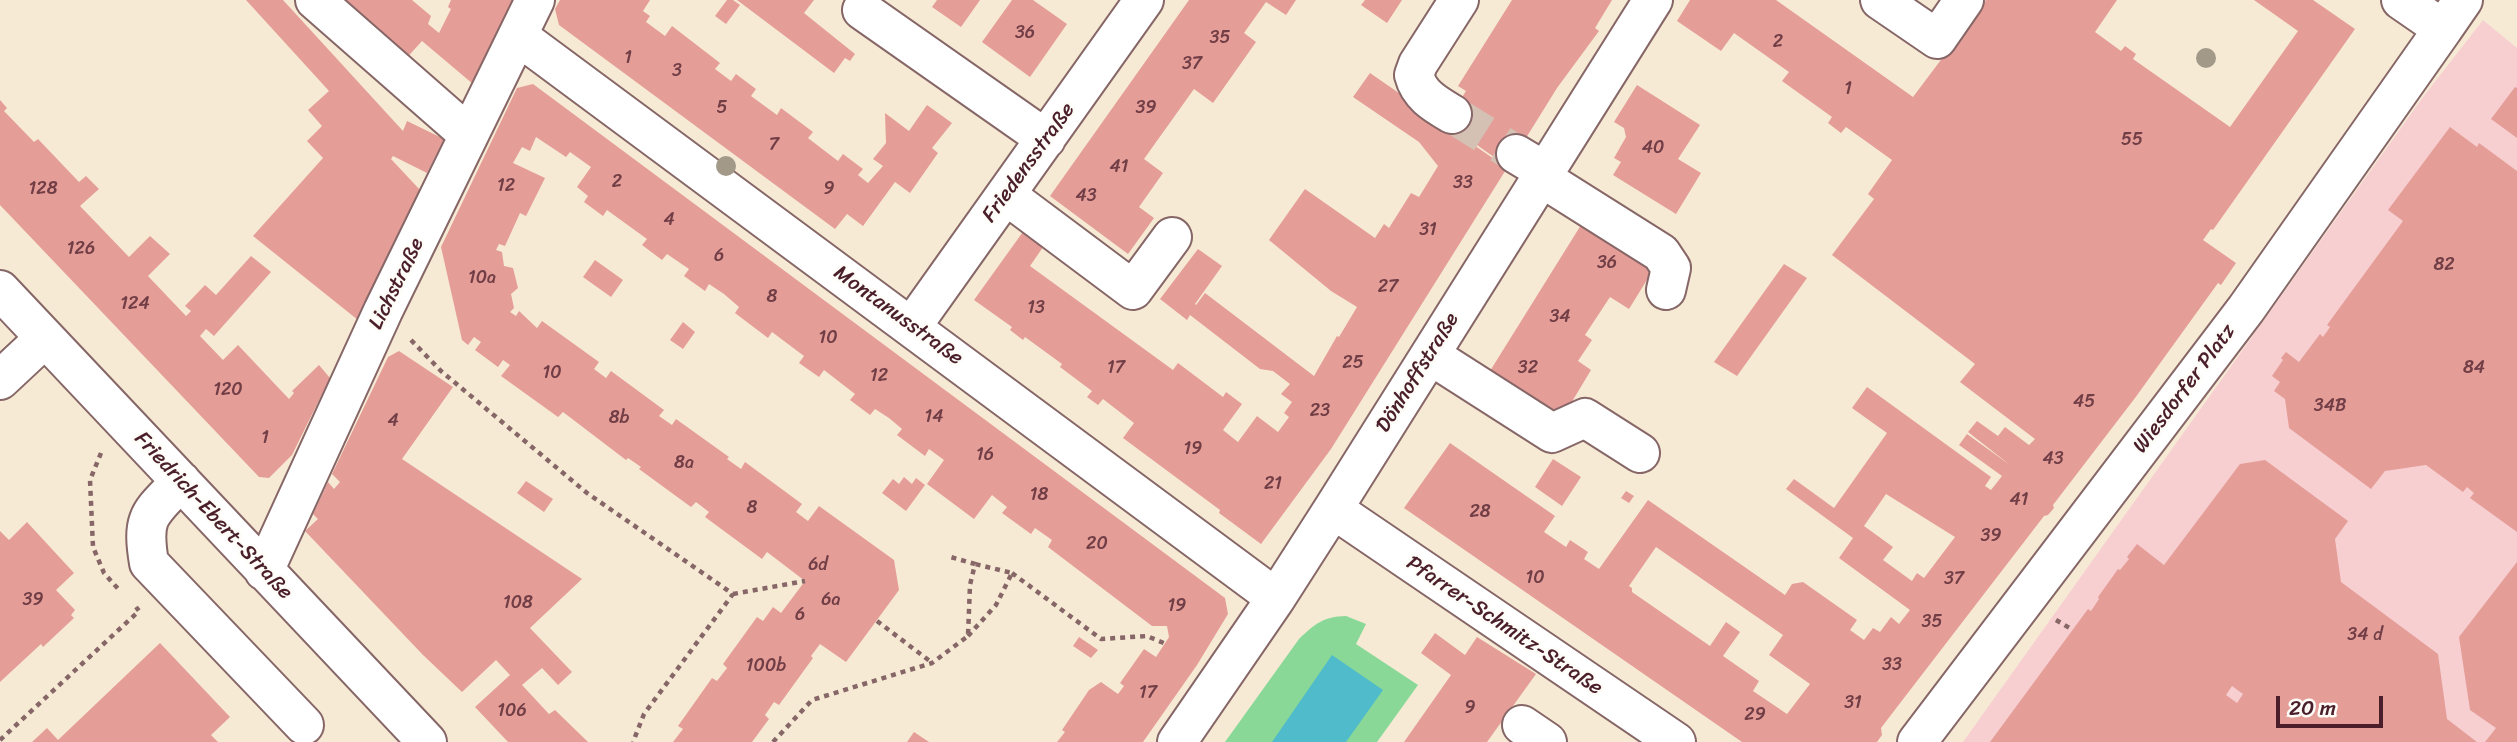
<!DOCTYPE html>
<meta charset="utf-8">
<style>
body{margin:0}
#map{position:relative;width:2517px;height:742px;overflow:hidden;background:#f6ead5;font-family:Sriracha,sans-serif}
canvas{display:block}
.scale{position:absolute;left:2276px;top:696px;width:107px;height:32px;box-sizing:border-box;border:4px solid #4a1f2b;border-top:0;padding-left:9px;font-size:21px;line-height:24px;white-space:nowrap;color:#4a1f2b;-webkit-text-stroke:5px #fdfcf7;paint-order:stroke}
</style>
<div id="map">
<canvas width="2517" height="742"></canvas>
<div class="scale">20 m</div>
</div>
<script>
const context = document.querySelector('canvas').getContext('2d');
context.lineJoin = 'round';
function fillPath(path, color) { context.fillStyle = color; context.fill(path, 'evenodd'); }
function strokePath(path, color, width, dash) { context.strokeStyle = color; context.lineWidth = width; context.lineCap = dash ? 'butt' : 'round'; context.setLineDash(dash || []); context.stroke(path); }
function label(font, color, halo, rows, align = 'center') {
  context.font = font + ' Sriracha,sans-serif'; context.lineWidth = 5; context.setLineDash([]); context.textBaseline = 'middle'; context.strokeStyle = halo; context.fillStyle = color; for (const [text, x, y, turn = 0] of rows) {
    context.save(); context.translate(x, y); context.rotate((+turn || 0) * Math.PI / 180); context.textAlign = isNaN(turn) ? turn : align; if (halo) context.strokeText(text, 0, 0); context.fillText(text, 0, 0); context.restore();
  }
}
const built = new Path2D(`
 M2483,20L2517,48V742H1963L2423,97Z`);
const green = new Path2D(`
 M1346,616L1366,624L1356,644L1418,685L1377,742H1225L1299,639C1316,623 1323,617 1346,616Z`);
const water = new Path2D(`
 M1332,655L1383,690L1346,742H1272Z`);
const building = new Path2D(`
 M246,0H283L403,131L407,121L444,139L427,173L393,156L391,159L421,191L358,320L253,236L323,158L307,141L322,126L308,110L329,91Z
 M331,0H412L431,16L428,24L439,33L451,9L448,7L451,0H513L473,84L422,41L403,62Z
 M560,0H650L643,11L650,16L646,22L665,36L672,26L720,63L715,69L731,81L736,74L756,89L751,96L777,115L781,108L813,132L808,138L821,148L838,161L843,154L863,169L858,175L868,183L883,166L873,159L886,143L885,113L909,131L927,105L952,123L932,148L938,153L910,193L895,182L863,226L847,214L835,229L559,25L555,9Z
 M727,0H733L740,5L726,24L715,16Z
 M737,0H814L804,13L855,54L850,61L845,58L834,73Z
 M937,0H980L961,27L932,7Z
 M1012,0H1033L1067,24L1030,77L982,42Z
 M1189,0H1296L1286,15L1266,2L1244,33L1256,42L1213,103L1194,89L1144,159L1163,173L1139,207L1154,218L1128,254L1050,196Z
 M1365,0H1402L1387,23L1361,5Z
 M1512,0H1612L1595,28L1599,31L1557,88L1508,167L1446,123L1466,91L1458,86Z
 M1690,0H1776L1913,97L1986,0H2117L2095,32L2121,51L2125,46L2136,54L2133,59L2230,127L2298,31L2254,0H2313L2355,29L2213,230L2211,229L2203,240L2236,263L2221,285L2218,283L2135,398L2053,505L2054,508L2048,515L2044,516L1894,711L1881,728L1882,735L1877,742H1742L1404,508L1450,443L1555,516L1544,532L1566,547L1570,540L1588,552L1584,559L1599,569L1648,500L1785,595L1792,584L1803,582L1857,620L1850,630L1864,640L1873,628L1880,632L1891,617L1899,624L1910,610L1839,558L1853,538L1786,489L1794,479L1834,508L1887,433L1852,408L1867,387L1991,477L1985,486L1991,490L2002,476L1959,445L1967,434L2010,465L1968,432L1977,421L1998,436L2005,427L2029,445L2035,439L1960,382L1975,364L1832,255L1874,199L1868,194L1892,160L1846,127L1841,133L1828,123L1832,117L1782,81L1789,72L1734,33L1721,51L1677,21ZM1886,494L1955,537L1924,578L1917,573L1912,581L1883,560L1893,547L1864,526ZM1656,547L1783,635L1769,655L1810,684L1787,714L1753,691L1759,681L1723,656L1740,632L1726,622L1710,646L1632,592V588L1629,586Z
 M1370,73L1507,168L1331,449L1261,544L1219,513L1220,510L1123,438L1134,423L1103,399L1098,405L1087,397L1092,391L1060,367L1062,364L1025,337L1023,340L1010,330L1012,327L974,300L1030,222L1050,237L1030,266L1173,370L1178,363L1223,397L1226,392L1242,404L1223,430L1238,442L1257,416L1278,432L1289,417L1284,413L1292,402L1281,394L1290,384L1273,371L1260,369L1190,315L1187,320L1160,299L1198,249L1222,266L1195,304L1196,305L1205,293L1314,376L1337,336L1339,337L1357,307L1331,291L1269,240L1305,189L1375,238L1384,224L1389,228L1411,193L1419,197L1438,166L1419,142L1353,97Z
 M533,84L1225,598L1228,614L1197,665L1143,742H1057L1065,732L1062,730L1089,690L1101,682L1118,694L1124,686L1120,683L1144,649L1156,657L1169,637L1167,626H1152L1048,547L1052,540L1035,528L1031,534L1002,513L1007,507L992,495L974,519L927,484L944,460L929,449L925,456L897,435L902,429L889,418L875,409L870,415L850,400L855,394L824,370L819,377L799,363L804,356L772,332L768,338L735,313L739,307L724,294L709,284L705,291L684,276L689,269L667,254L662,260L642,245L647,239L607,210L603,216L584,202L588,196L577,187L591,167L570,152L566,157L536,137L530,151L522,147L513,163L545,178L526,216L520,213L505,246L499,244L496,250L502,252L504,266L513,268L518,288L511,294L514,308L510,312L516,316L519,311L537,328L542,321L599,362L594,369L606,378L611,371L664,410L659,416L672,425L676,419L729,457L727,459L741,469L745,462L802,504L796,512L808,521L819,506L894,560L899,590L846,662L820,644L811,656L813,658L779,705L774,702L765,715L769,719L752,742H673L683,729L678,726L712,678L717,681L727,668L723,664L757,617L763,621L773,607L781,613L805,581L767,552L762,559L705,517L709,512L696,502L691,507L639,469L641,467L628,458L626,460L563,412L558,417L501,376L510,365L503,360L498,367L475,350L481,342L474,337L468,345L462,340L441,247L517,88Z
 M1637,85L1700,125L1678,159L1701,173L1676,214L1613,175L1621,162L1614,158L1626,137L1624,128L1614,122Z
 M2515,87L2517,88V138L2491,119Z
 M0,100L7,108L4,111L34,142L38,139L79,182L86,176L99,189L80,206L129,257L150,236L170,254L148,276L186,316L191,311L185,306L205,285L216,295L251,256L271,272L214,336L206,329L200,336L223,360L238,345L289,399L294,393L292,391L319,365L330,378L292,455L269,478L259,477L0,205Z
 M2450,127L2477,147L2479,143L2517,171V532L2470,498L2474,493L2467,487L2463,492L2426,465L2385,471L2371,489L2289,428L2285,399L2274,391L2280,382L2272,376L2283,360L2281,358L2286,352L2299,362L2320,334L2323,337L2330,327L2327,325L2403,221L2388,210Z
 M1586,217L1658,262L1629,309L1610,297L1585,335L1592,340L1578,361L1591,370L1558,425L1485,379Z
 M595,260L623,280L611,297L583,277Z
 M1784,264L1807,278L1737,376L1714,362Z
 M683,322L695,332L683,349L670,340Z
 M399,351L453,387L402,459L582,579L530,628L572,672L558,685L542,668L522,685L549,714L555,710L588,742H508L475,707L510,675L496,660L462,692L423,655L305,531L318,519L313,514L328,482L334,489L340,482L332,474L388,357Z
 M1553,459L1581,477L1562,506L1535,487Z
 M2265,460L2348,521L2335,539L2341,582L2438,654L2447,719L2477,742H1990L2088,609L2091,611L2099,599L2098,597L2118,569L2120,570L2129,559L2127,557L2137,544L2164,565L2240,464ZM2232,686L2243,694L2237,703L2226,695Z
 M904,477L912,484L916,478L925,485L906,511L882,493L893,479L899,484Z
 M526,481L553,499L544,512L517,493Z
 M1626,491L1634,496L1629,503L1621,498Z
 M27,522L74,573L56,590L75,610L71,615L74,618L43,647L41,644L0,682V531L9,540Z
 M2517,562V742H2485L2496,728L2470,710L2459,637Z
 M1435,633L1465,655L1477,637L1536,674L1487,742H1404L1451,675L1421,653Z
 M1079,637L1098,650L1091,658L1073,646Z
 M160,643L230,717L211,735L218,742H32L47,728L58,740Z
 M914,732L929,742H907Z`);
const minorTunnel = new Path2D(`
 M1452,114L1516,154`);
const path = new Path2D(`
 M411,340L441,371L587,493L733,594L644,714L633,742
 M101,453L90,480L93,547L104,573L120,591
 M1012,573L1101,639L1147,636L1166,644
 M733,594L805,581
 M2056,620L2073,630
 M877,621L931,662
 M968,636L996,605L1012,573L975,564
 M0,740L139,611L136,607
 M773,742L812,700L932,663L968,636L970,585L975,564L947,556`);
const minor = new Path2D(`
 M315,0L469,135
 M1880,0L1937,39L1964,0
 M2401,0L2443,29L2463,0
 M862,10L1046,139
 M518,36L1276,598
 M1452,114C1435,104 1419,95 1414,75L1418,64L1459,0
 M1516,154L1546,172
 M1542,178L1661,253L1671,268L1666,290
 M1006,195L1133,290L1172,237
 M0,290L427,742
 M912,326L1144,0
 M1430,355L1552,433L1585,418L1640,453
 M0,380L45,338
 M181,481C150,514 141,515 149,563L304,725
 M1333,509L1676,742
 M264,571L383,311L535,0
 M1522,725L1547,742
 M1177,742L1276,598L1333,509L1653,0
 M1917,742L2246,309L2443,29`);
const trees = [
 [2206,58],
 [726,166]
];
const numberNames = [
 ["36",1025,33],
 ["35",1220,38],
 ["2",1778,42],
 ["1",628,58],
 ["37",1192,64],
 ["3",677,71],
 ["1",1848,89],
 ["5",722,108],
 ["39",1146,108],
 ["55",2132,140],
 ["7",774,145],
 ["40",1653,148],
 ["41",1119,167],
 ["2",617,182],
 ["33",1463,183],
 ["12",506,186],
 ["128",43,189],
 ["9",829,189],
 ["43",1086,196],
 ["4",669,220],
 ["31",1428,230],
 ["126",81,249],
 ["6",719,256],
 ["36",1607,263],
 ["82",2444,265],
 ["10a",482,278],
 ["27",1388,287],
 ["8",772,297],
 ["124",135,304],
 ["13",1036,308],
 ["34",1560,317],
 ["10",828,338],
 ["25",1353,363],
 ["17",1116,368],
 ["32",1528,368],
 ["84",2474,368],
 ["10",552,373],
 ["12",879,376],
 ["120",228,390],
 ["45",2084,402],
 ["34B",2330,406],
 ["23",1320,411],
 ["14",934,417],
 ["8b",619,418],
 ["4",393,421],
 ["1",265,438],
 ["19",1193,449],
 ["16",985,455],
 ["43",2053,459],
 ["8a",684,463],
 ["21",1273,484],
 ["18",1039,495],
 ["41",2019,500],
 ["8",752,508],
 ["28",1480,512],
 ["39",1991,536],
 ["20",1097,544],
 ["6d",818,565],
 ["10",1535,578],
 ["37",1954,579],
 ["39",33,600],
 ["6a",831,600],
 ["108",518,603],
 ["19",1177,606],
 ["6",800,615],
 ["35",1932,622],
 ["34 d",2365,635],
 ["33",1892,665],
 ["100b",766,666],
 ["17",1148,693],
 ["31",1853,703],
 ["9",1470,708],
 ["106",512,711],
 ["29",1755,715]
];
const streetNames = [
 ["Friedensstraße",1029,163,-54],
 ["Lichstraße",397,284,-64],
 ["Montanusstraße",898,316,36],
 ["Dönhoffstraße",1418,373,-58],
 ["Wiesdorfer Platz",2185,389,-53],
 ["Friedrich-Ebert-Straße",213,516,47],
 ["Pfarrer-Schmitz-Straße",1504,626,34]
];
fillPath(built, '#f7cfd1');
fillPath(green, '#89d897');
fillPath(water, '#50bccb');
fillPath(building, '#e59d98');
strokePath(minorTunnel, '#d4c1b3', 38, [38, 19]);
strokePath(minor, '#866666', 42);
strokePath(path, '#866666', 4.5, [5, 5]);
strokePath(minor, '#fff', 38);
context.fillStyle = '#a29989';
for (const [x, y] of trees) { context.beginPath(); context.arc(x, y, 10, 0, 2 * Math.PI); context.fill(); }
label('18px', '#713e46', null, numberNames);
label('21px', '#4a1f2b', '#fdfcf7', streetNames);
</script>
